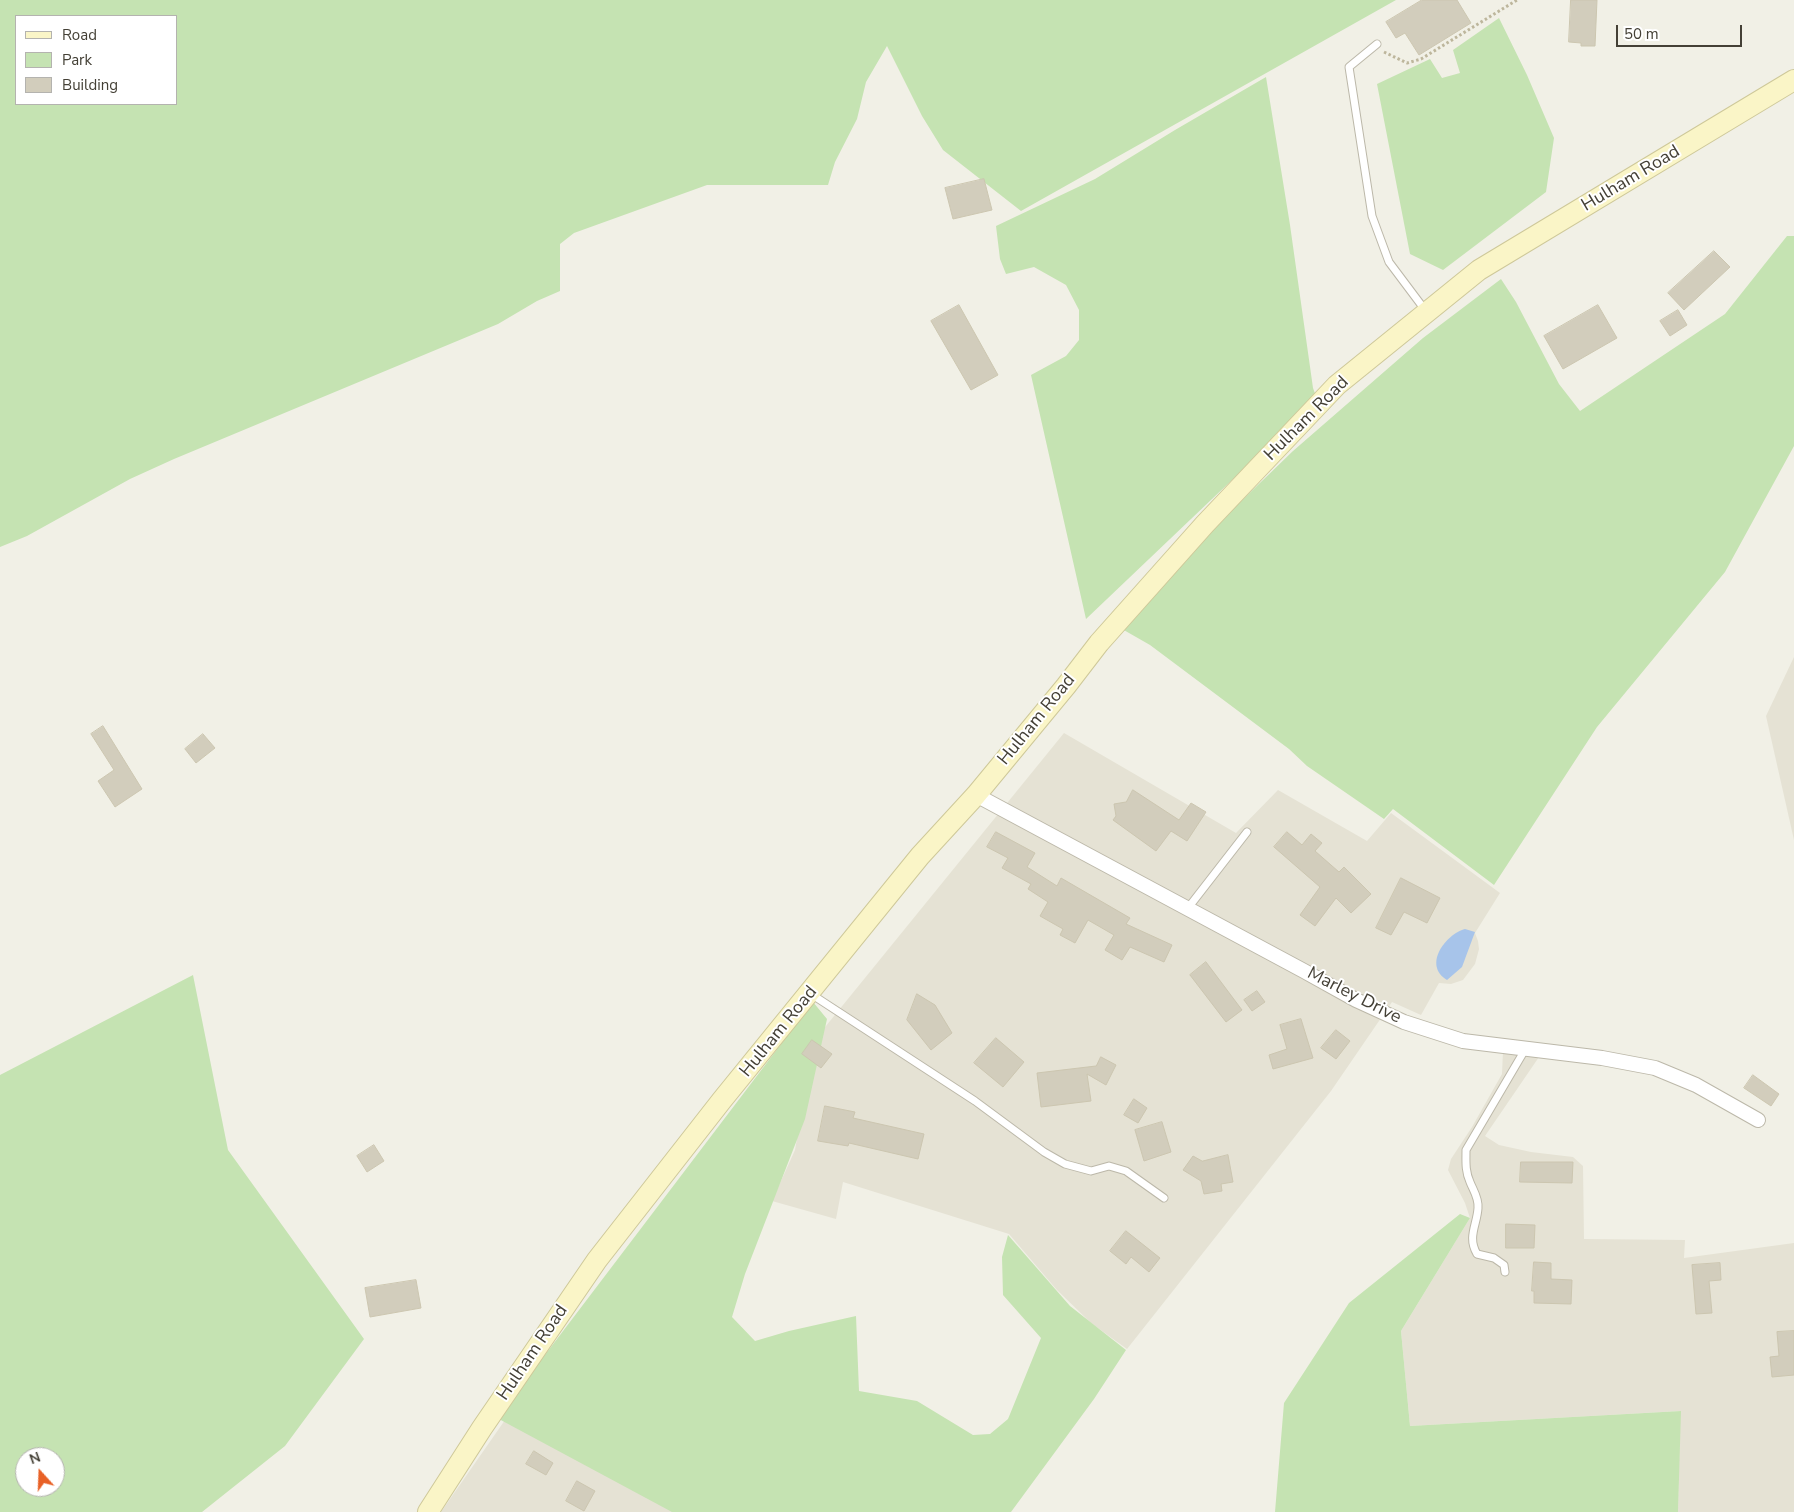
<!DOCTYPE html>
<style>
body{margin:0}
#map{position:relative;width:1794px;height:1512px;overflow:hidden;background:#f1f0e6;font-family:"Nunito Sans",sans-serif}
canvas{display:block}
.legend{position:absolute;left:15px;top:15px;width:162px;height:90px;box-sizing:border-box;background:#fff;border:1px solid #b4b3af;margin:0;padding:6px 9px;list-style:none;font-size:15px;color:#444036}
.legend li{display:flex;align-items:center;gap:10px;height:25px}
.legend b{width:25px;border:1px solid #b4b3af}
.north{position:absolute;left:15px;top:1447px;width:50px;height:50px;box-sizing:border-box;background:#fff;border:1px solid #b4b3af;border-radius:50%;rotate:340deg;font-size:14px;font-weight:700;line-height:20px;text-align:center;color:#444036}
.north::after{content:'';display:block;margin:auto;width:18px;height:22px;background:#e86126;clip-path:polygon(50% 0,100% 100%,50% 72%,0 100%)}
.scale{position:absolute;left:1616px;top:25px;width:126px;height:22px;box-sizing:border-box;border:2px solid #444036;border-top:0;padding-left:6px;font-size:15px;line-height:18px;white-space:nowrap;color:#444036;-webkit-text-stroke:4px #fff;paint-order:stroke}
</style>
<div id="map">
<canvas width="1794" height="1512"></canvas>
<ul class="legend">
<li><b style="height:6px;background:#faf5c7"></b>Road</li>
<li><b style="height:14px;background:#c5e3b2"></b>Park</li>
<li><b style="height:14px;background:#d2cdbc"></b>Building</li>
</ul>
<div class="north">N</div>
<div class="scale">50 m</div>
</div>
<script>
const context = document.querySelector('canvas').getContext('2d');
context.lineJoin = 'round';
function fillPath(path, color) { context.fillStyle = color; context.fill(path, 'evenodd'); }
function strokePath(path, color, width, dash) { context.strokeStyle = color; context.lineWidth = width; context.lineCap = dash ? 'butt' : 'round'; context.setLineDash(dash || []); context.stroke(path); }
function label(font, color, halo, rows, align = 'center') {
  context.font = font + ' "Nunito Sans",sans-serif'; context.lineWidth = 4; context.setLineDash([]); context.textBaseline = 'middle'; context.strokeStyle = halo; context.fillStyle = color; for (const [text, x, y, turn = 0] of rows) {
    context.save(); context.translate(x, y); context.rotate((+turn || 0) * Math.PI / 180); context.textAlign = isNaN(turn) ? turn : align; if (halo) context.strokeText(text, 0, 0); context.fillText(text, 0, 0); context.restore();
  }
}
const residential = new Path2D(`
 M1794,657V840L1766,716Z
 M1064,733L1236,833L1278,790L1367,841L1391,813L1500,893L1475,933L1478,941L1479,949L1475,964L1463,980L1451,984L1439,983L1421,1015L1392,1002L1331,1091L1127,1349L1091,1323L1057,1290L1009,1234L843,1182L836,1219L772,1201L795,1150L803,1104L791,1069Z
 M1503,1051L1539,1057L1485,1136L1499,1145L1531,1152L1573,1157L1583,1166L1584,1239L1685,1240L1684,1258L1794,1243V1512H1678L1680,1411L1410,1426L1401,1331L1470,1218L1465,1203L1448,1170L1451,1159L1472,1127L1502,1074Z
 M505,1420L674,1512H441Z`);
const green = new Path2D(`
 M0,0H1396L1021,211L943,150L922,116L887,46L866,82L857,119L835,162L828,185H707L574,233L560,244V291L537,301L498,324L174,459L130,479L27,536L0,547ZM16,16H176V104H16Z
 M1499,18L1527,75L1554,138L1546,192L1443,270L1410,254L1377,84L1430,59L1442,78L1460,73L1453,50Z
 M1266,77L1290,225L1313,388L1317,399L1086,619L1031,375L1066,356L1079,340V310L1066,285L1034,267L1006,274L1000,259L996,226L1095,179L1175,130Z
 M1787,236H1794V446L1725,572L1597,727L1494,885L1393,809L1384,819L1307,766L1289,749L1150,645L1122,629L1201,540L1293,451L1423,338L1501,279L1516,302L1559,384L1580,411L1725,314Z
 M193,975L228,1150L364,1339L285,1446L202,1512H0V1075ZM25,1457H55V1487H25Z
 M813,1002L827,1019L805,1119L745,1274L732,1317L755,1341L789,1331L856,1316L859,1391L917,1401L973,1435L990,1434L1008,1419L1041,1338L1003,1295L1002,1257L1008,1235L1070,1306L1126,1350L1094,1399L1011,1512H672L497,1418Z
 M1460,1214L1470,1218L1401,1331L1410,1426L1681,1411L1678,1512H1275L1284,1403L1349,1303Z`);
const water = new Path2D(`
 M1465,929L1475,932L1462,967L1447,980C1422,965 1446,934 1465,929Z`);
const building = new Path2D(`
 M1422,0H1457L1471,23L1419,55L1405,33L1396,38L1386,22Z
 M1571,0H1597L1595,46H1581V43L1569,42Z
 M984,179L992,210L953,219L945,188Z
 M1714,251L1730,267L1684,310L1668,293Z
 M959,305L998,375L971,390L931,321Z
 M1598,305L1617,338L1563,369L1544,336Z
 M1678,310L1687,325L1670,336L1660,321Z
 M103,726L142,789L115,807L98,781L114,770L91,734Z
 M203,734L215,748L196,763L185,749Z
 M1133,790L1179,820L1191,803L1206,812L1187,841L1171,831L1156,851L1113,820L1116,816L1114,804L1126,802Z
 M996,832L1035,853L1027,867L1057,886L1061,878L1130,918L1126,924L1172,945L1164,962L1130,947L1122,960L1105,950L1114,935L1088,920L1075,943L1060,935L1063,929L1040,916L1048,902L1028,889L1031,884L1002,868L1008,858L987,847Z
 M1287,832L1302,845L1311,834L1322,843L1315,851L1339,872L1344,867L1371,894L1351,913L1336,898L1315,926L1300,915L1320,887L1274,847Z
 M1401,878L1440,898L1427,923L1404,912L1391,935L1376,928Z
 M1206,962L1242,1010L1226,1022L1190,975Z
 M1257,991L1265,1002L1252,1011L1244,1000Z
 M917,994L935,1005L952,1033L931,1050L907,1020Z
 M1301,1019L1313,1058L1273,1069L1269,1055L1287,1049L1280,1025Z
 M1336,1030L1350,1041L1336,1059L1321,1048Z
 M996,1038L1024,1062L1003,1087L974,1063Z
 M812,1040L832,1054L821,1068L802,1054Z
 M1101,1057L1116,1065L1106,1085L1087,1074L1091,1101L1041,1107L1037,1073L1096,1066Z
 M1753,1075L1779,1094L1771,1106L1744,1088Z
 M1134,1099L1147,1108L1138,1123L1124,1115Z
 M825,1106L855,1112L853,1118L924,1134L918,1159L849,1143L848,1146L818,1141Z
 M1162,1122L1171,1152L1144,1161L1135,1130Z
 M374,1145L384,1161L367,1172L357,1156Z
 M1228,1155L1233,1182L1221,1184L1222,1191L1204,1194L1201,1181L1183,1170L1193,1156L1202,1161Z
 M1521,1162H1573L1572,1183L1520,1182Z
 M1506,1224L1535,1225L1534,1248H1506Z
 M1126,1231L1160,1258L1149,1272L1131,1257L1126,1264L1110,1251Z
 M1534,1262L1551,1263V1279L1572,1280L1571,1304L1534,1303V1291H1532Z
 M1720,1263L1721,1280L1709,1281L1712,1313L1696,1314L1692,1265Z
 M416,1280L421,1308L370,1317L365,1288Z
 M1794,1331V1375L1772,1377L1770,1357L1779,1356L1777,1332Z
 M534,1451L553,1463L546,1475L526,1464Z
 M577,1481L595,1491L584,1511L566,1501Z`);
const path = new Path2D(`
 M1384,52L1407,63L1421,59L1517,0`);
const lane = new Path2D(`
 M1377,44L1349,67L1372,216L1389,262L1425,310
 M1188,908L1247,832
 M811,994L975,1101L1044,1152L1065,1164L1091,1171L1109,1166L1126,1171L1164,1198
 M1505,1272L1504,1265L1494,1258L1477,1254C1467,1237 1477,1225 1478,1208C1479,1198 1473,1190 1470,1182C1465,1171 1466,1161 1466,1150L1526,1048`);
const street = new Path2D(`
 M976,795L1304,971L1356,1000L1404,1022L1463,1041L1602,1058L1655,1068L1696,1085L1758,1120`);
const secondary = new Path2D(`
 M428,1512L482,1428L597,1260L722,1100L920,856L976,795L1066,686L1099,643L1205,524L1337,385L1479,270L1794,80`);
const streetNames = [
 ["Hulham Road",1631,179,-31],
 ["Hulham Road",1307,419,-45],
 ["Hulham Road",1037,720,-51],
 ["Marley Drive",1354,996,27],
 ["Hulham Road",779,1032,-51],
 ["Hulham Road",533,1353,-56]
];
fillPath(residential, '#e5e2d4');
fillPath(green, '#c5e3b2');
fillPath(water, '#a7c4ea');
fillPath(building, '#d2cdbc');
strokePath(building, '#ccc6b0', 1);
strokePath(lane, '#bcb8a9', 9);
strokePath(street, '#bcb8a9', 16);
strokePath(secondary, '#cec899', 22);
strokePath(path, '#bdb69c', 3, [2.5, 2.5]);
strokePath(lane, '#fff', 7);
strokePath(street, '#fff', 14);
strokePath(secondary, '#faf5c7', 20);
label('18px', '#444036', '#fff', streetNames);
</script>
